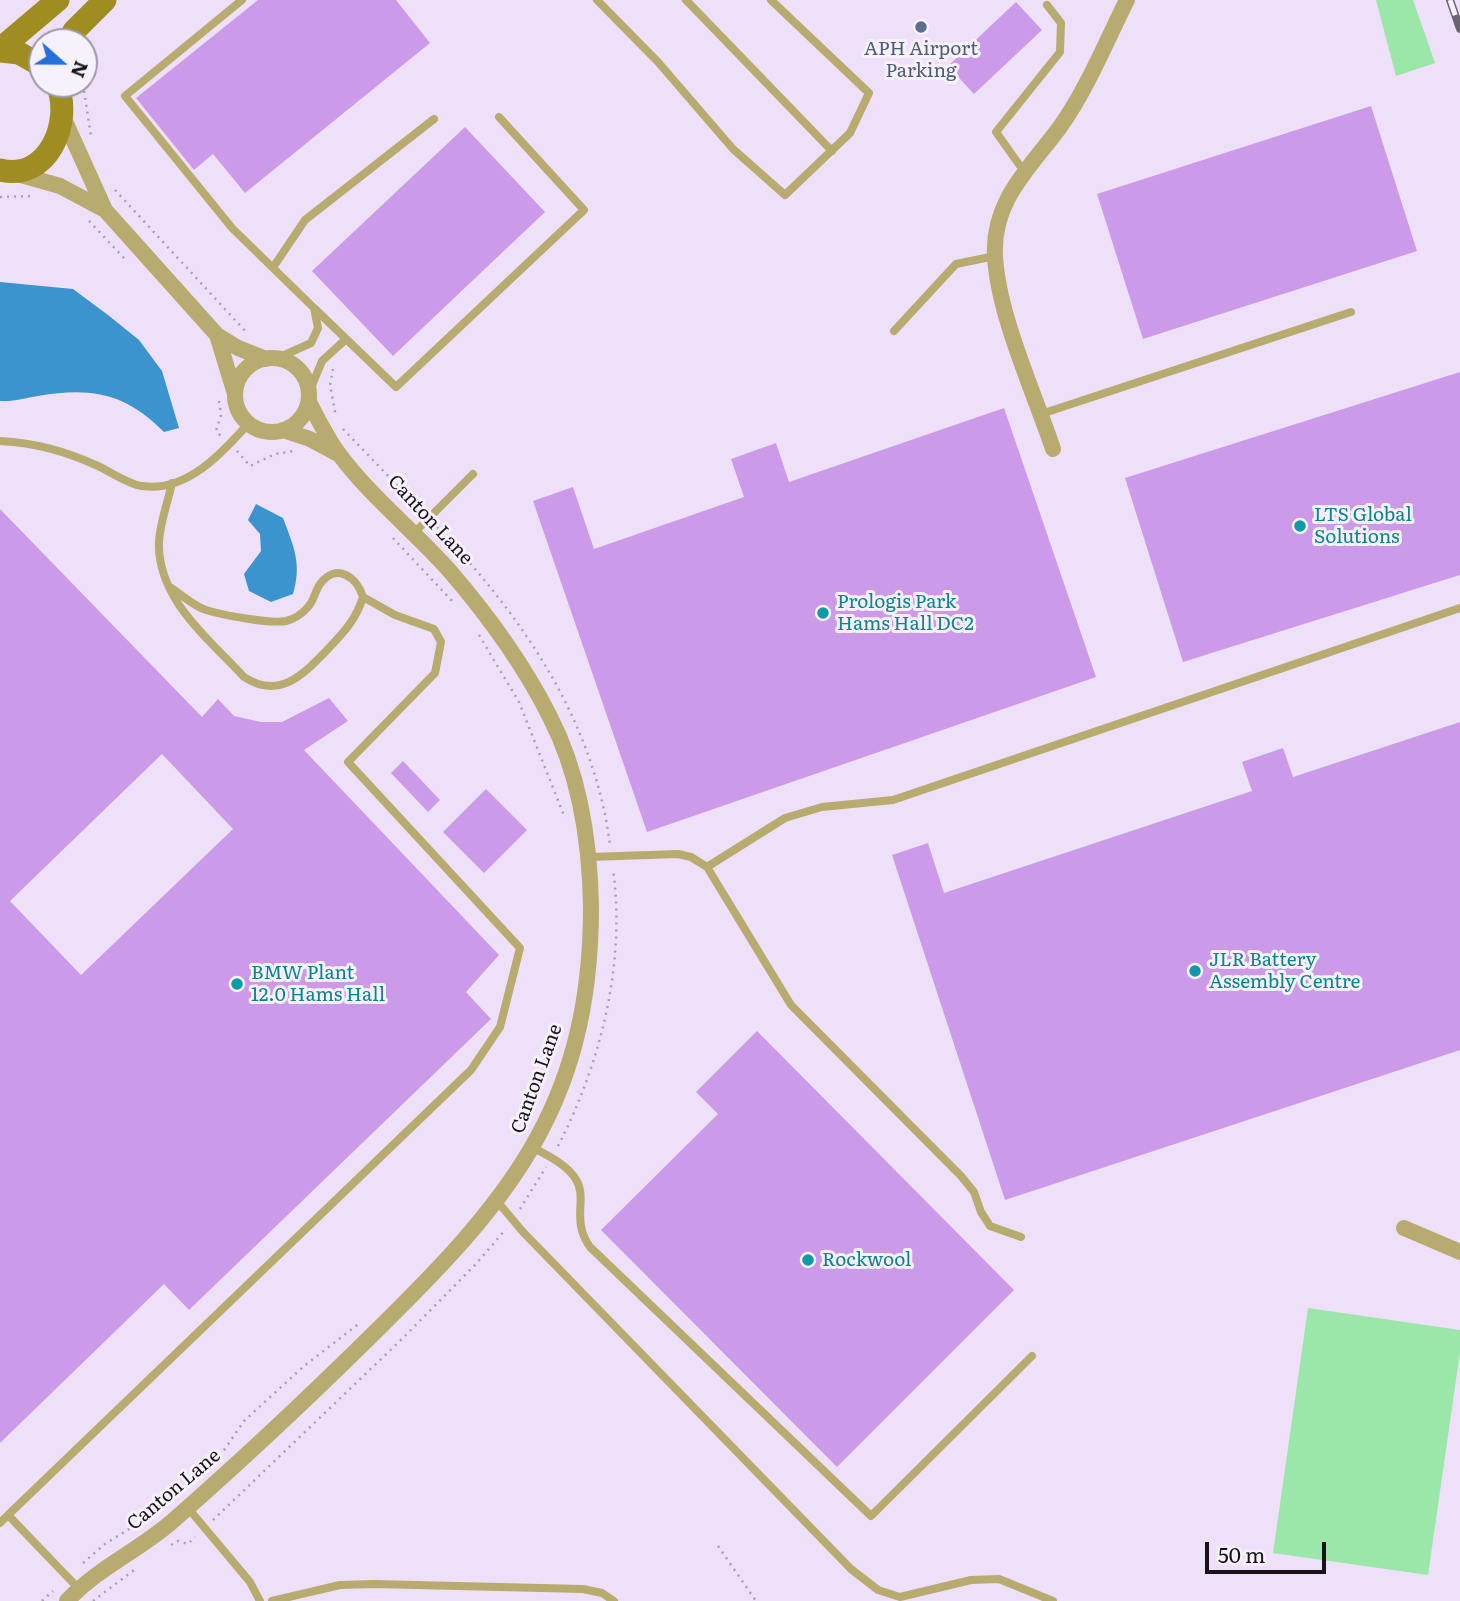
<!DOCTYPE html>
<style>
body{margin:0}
#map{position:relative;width:1460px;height:1601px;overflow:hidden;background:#efe0f9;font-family:Literata,serif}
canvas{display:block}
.north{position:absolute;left:28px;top:28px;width:70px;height:70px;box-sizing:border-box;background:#f7f1fb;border:2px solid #9e98a1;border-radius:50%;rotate:111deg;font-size:19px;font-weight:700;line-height:28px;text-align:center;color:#18131b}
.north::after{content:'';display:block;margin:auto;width:24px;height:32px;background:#2570dc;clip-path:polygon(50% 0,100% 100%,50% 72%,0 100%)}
.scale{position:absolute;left:1205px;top:1542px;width:121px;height:32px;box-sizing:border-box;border:4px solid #18131b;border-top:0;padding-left:9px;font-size:21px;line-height:24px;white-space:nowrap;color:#18131b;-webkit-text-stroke:5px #f7f1fb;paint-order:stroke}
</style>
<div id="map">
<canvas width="1460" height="1601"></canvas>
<div class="north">N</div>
<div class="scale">50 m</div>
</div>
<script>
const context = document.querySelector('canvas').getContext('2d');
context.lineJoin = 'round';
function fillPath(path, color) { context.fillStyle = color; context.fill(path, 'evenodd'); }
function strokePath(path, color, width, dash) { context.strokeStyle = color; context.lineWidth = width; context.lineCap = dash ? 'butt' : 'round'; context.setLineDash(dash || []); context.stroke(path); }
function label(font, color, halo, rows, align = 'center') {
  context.font = font + ' Literata,serif'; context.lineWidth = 6; context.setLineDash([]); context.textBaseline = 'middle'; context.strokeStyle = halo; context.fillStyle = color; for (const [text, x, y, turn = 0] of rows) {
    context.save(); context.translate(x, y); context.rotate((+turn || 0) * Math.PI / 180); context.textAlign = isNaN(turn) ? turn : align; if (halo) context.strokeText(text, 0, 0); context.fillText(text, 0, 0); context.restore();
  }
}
const green = new Path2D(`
 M1376,0H1413L1435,63L1396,76Z
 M1308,1308L1460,1330V1352L1428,1575L1273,1553Z`);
const water = new Path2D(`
 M0,282L73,289L108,315L139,340L162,371L179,428L164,432C125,393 92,387 38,396C25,398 13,402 0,401Z
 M256,504L283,518C294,547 302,564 293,594L271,602L249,591L244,574L261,551L260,534L248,520Z`);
const building = new Path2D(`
 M258,0H396L430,43L245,193L213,154L194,170L136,98Z
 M1016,2L1042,30L974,94L948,66Z
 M1371,106L1417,251L1143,339L1097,194Z
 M465,127L545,212L393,356L312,271Z
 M1460,372V575L1183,662L1125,478Z
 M1004,408L1096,677L647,832L533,501L573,487L594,549L744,497L731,459L776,443L789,482Z
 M0,509L202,717L218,699L234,716L261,722H282L329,698L348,721L304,750L499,955L466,992L491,1019L189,1310L164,1284L0,1443ZM162,754L233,829L81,975L10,901Z
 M1460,722V1050L1005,1200L892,855L928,843L944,893L1252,791L1242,762L1283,748L1293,777Z
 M403,761L440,800L428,812L391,773Z
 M486,789L527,830L484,873L443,832Z
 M757,1031L1014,1290L837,1467L601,1230L718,1114L696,1092Z`);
const path = new Path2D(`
 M83,84L91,136
 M115,190L248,334
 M0,197L34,196
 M89,221L125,259
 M333,369L330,385L336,417
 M219,401L221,415L216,431L222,437
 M343,429L421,510
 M237,451L250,466L275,454L294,451
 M437,527C522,616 594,720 610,845
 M393,538L453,602
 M479,635L519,702L565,818
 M558,1146C601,1063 626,962 613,869
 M520,1209L546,1167
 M220,1456L244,1421L304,1366L361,1322
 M213,1520L402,1339L475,1265L506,1229
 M171,1545L178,1541L188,1544L195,1537
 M718,1546L756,1601
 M83,1563L105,1544L158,1511
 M42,1601L53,1591
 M93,1601L134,1570`);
const lane = new Path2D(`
 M242,0L125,96L232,228L314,308L318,328L311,343L280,357
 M597,0L658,62L733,149L785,195L850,133L869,93L771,0
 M686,0L832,151
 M1023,170L996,132L1060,52L1061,23L1047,5
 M274,266L305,220L434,119
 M314,308L396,387L584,210L499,117
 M894,331L956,264L995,256
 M309,393L322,361L345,340
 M1041,414L1351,312
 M0,441C36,443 65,451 98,466C111,472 128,484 142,486C187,493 223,452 249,423
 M414,533L473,474
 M170,587C181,594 193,606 206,610C222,615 270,624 286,621C295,619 302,614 308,607C314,601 315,591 320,584C336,562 357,577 363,597C356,620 343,633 327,650C303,675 279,700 244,677C209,639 157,599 159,542C160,522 168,502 172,483
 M590,857L678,854L691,857L707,867L791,1005L961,1176L974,1192L981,1212L990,1226L1021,1237
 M707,867L785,818L822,807L893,800L1460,608
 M534,1148C548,1156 566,1164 575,1178C589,1198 570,1219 590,1247L871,1516L1032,1356
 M497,1201L523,1232L851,1569L878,1590L900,1597L971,1580L999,1579L1053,1601
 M188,1508L250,1582L260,1601
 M8,1515L471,1070L500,1027L520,948L348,762L435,673L441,642L434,629L395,615L363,597
 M0,1523L8,1515L80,1590
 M272,1601L340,1585L374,1584L583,1589L602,1593L614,1601`);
const street = new Path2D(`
 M64,119L105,210L217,335L238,348L266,359
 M14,173L60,186L105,210
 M217,335L235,394
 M235 395a37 37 0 1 1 74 0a37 37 0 1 1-74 0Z
 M283,430L310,439L338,454
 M1053,449C1034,392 998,315 995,256C992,200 1030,168 1060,127C1087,89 1106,42 1127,0
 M1404,1228L1460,1252
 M67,1601C97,1568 142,1549 175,1519C241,1461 305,1401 368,1339C505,1205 591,1110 591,907C590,843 580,775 550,717C523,663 487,614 448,569C413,530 370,496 339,454C327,438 318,419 309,402`);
const secondary = new Path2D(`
 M69,42L74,31L105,0
 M0,49L58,0
 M0,51L19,53L42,66
 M0,170C48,182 73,122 57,84`);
const rail = new Path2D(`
 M1450,0L1460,29`);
const markers = [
 [921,27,7,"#5c6f8a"],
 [1300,526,7,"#0f9aa8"],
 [823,613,7,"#0f9aa8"],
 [1195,971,7,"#0f9aa8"],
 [237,984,7,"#0f9aa8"],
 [808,1260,7,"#0f9aa8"]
];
const serviceNames = [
 ["APH Airport",921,49],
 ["Parking",921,71]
];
const cultureNames = [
 ["LTS Global",1314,515],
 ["Solutions",1314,537],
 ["Prologis Park",837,602],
 ["Hams Hall DC2",837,624],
 ["JLR Battery",1209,960],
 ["Assembly Centre",1209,982],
 ["BMW Plant",251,973],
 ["12.0 Hams Hall",251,995],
 ["Rockwool",822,1260]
];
const streetNames = [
 ["Canton Lane",430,520,47],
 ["Canton Lane",537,1079,-70],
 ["Canton Lane",174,1490,-40]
];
fillPath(green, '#9ae7a9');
fillPath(water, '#3c94ce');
fillPath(building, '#cb9be9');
strokePath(path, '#ab9fb2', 2.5, [2, 5]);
strokePath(lane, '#b7ab6f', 8);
strokePath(street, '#b7ab6f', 16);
strokePath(secondary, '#a08d21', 23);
strokePath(rail, '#6d6473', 8);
strokePath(rail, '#f7f1fb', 5, [16]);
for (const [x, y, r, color] of markers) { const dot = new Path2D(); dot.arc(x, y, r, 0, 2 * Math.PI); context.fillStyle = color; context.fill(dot); strokePath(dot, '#f7f1fb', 2.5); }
label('19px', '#4e5e75', '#f7f1fb', serviceNames);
label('19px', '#0d838f', '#f7f1fb', cultureNames, 'left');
label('19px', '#18131b', '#f7f1fb', streetNames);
</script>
